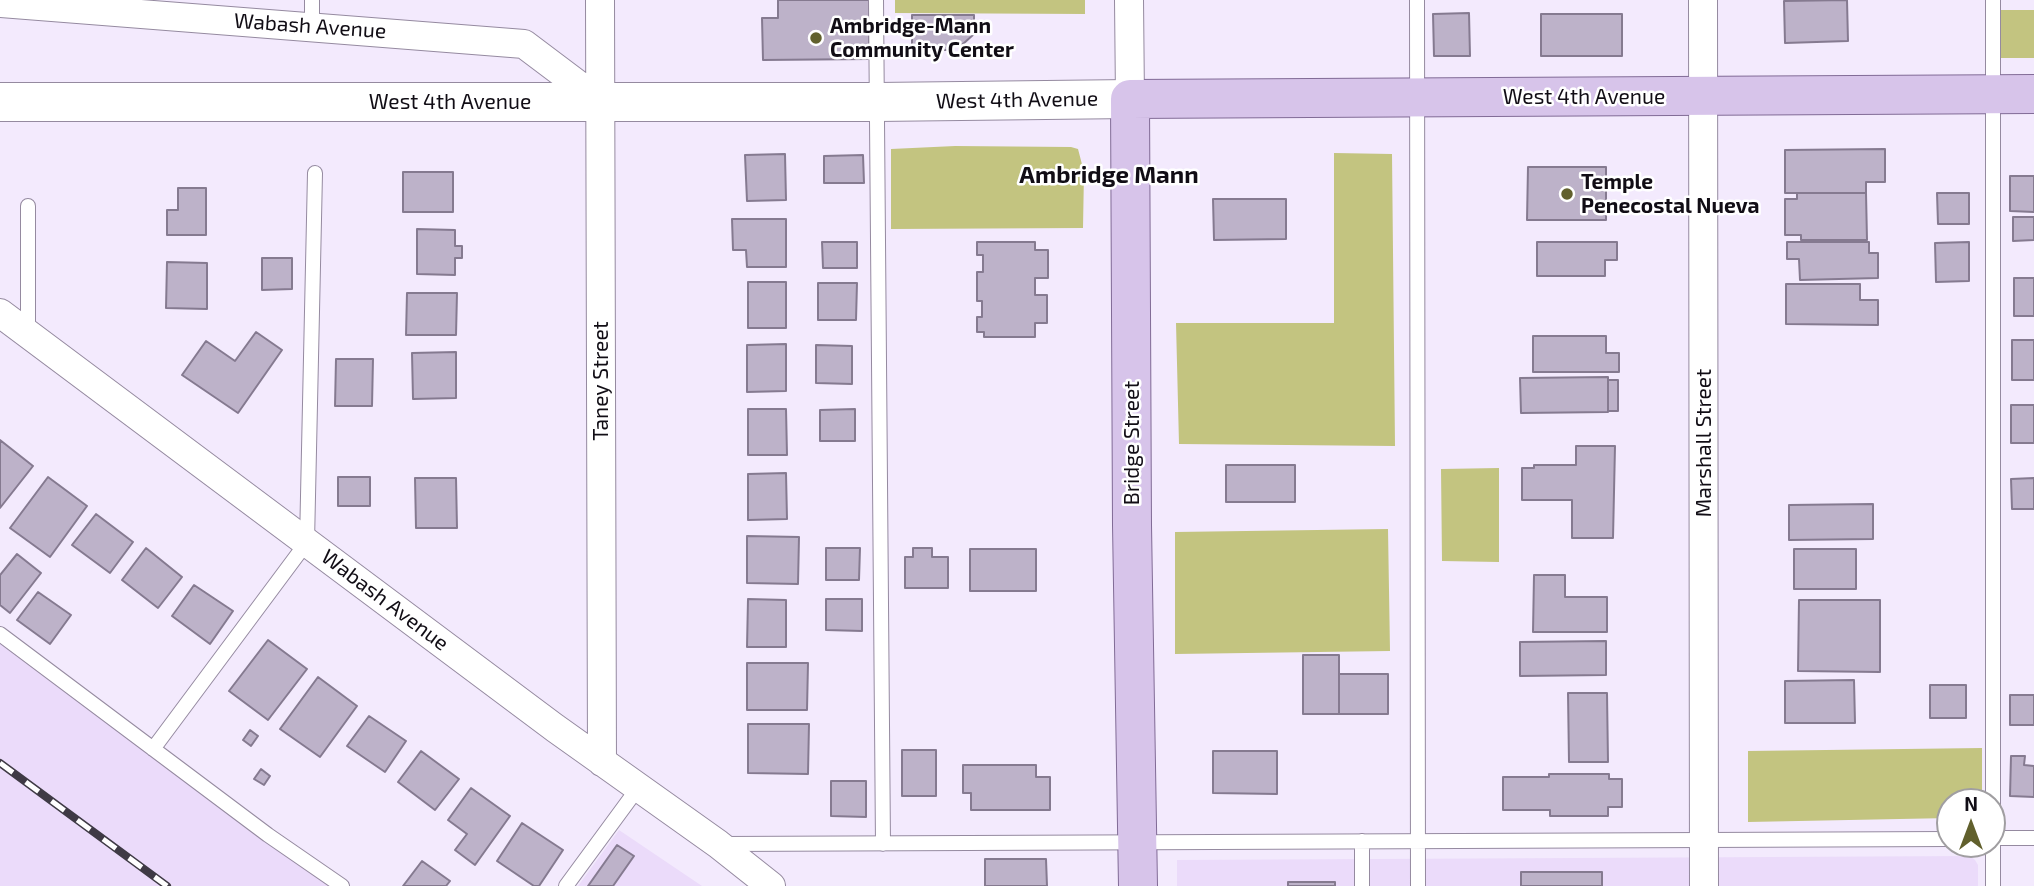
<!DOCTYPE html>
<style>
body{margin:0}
#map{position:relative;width:2034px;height:886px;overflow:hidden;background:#f3eafd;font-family:"Exo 2",sans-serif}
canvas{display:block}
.north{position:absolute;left:1936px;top:788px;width:70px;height:70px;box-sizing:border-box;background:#fff;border:2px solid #a09ea1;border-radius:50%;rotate:0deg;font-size:19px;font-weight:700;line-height:28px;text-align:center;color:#110d15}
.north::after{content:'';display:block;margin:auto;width:24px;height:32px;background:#61602d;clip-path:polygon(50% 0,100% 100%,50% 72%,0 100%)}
</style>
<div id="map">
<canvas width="2034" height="886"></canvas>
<div class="north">N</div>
</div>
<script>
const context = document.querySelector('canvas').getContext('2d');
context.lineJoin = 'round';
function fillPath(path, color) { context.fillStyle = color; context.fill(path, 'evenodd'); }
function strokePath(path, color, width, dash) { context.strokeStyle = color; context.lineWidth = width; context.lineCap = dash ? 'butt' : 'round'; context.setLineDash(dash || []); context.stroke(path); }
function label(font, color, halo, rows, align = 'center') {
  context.font = font + ' "Exo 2",sans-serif'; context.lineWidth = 5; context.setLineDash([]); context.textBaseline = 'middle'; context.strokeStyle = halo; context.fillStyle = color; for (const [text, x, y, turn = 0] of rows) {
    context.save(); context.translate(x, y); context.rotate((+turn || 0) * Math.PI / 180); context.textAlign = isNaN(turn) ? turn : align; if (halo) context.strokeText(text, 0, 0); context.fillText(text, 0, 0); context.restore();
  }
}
const built = new Path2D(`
 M0,638L340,886H0Z
 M619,830L702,886H578Z
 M1970,856L1975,860L1978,865V886H1177V860Z`);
const green = new Path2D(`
 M895,0H1085V14L895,13Z
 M2001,10H2034V58H2001Z
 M955,146L1071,147L1078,149L1084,172L1083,228L891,229V149Z
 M1334,153L1392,154L1395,446L1179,444L1176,323H1334Z
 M1499,468V562L1442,561L1441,469Z
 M1388,529L1390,651L1175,654V532Z
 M1982,748V802H1950V818L1748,822V751Z`);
const building = new Path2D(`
 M778,0H869V59L763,60L762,18H778Z
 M1847,0L1848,41L1785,43L1784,1Z
 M1469,13L1470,56H1434L1433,14Z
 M1541,14H1622V56H1541Z
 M912,15H974V34L963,44L951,45V50H912Z
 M1885,149V182H1866V193H1785V150Z
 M785,154L786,200L747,201L745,155Z
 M863,155L864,183H824V156Z
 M1528,167H1606V220H1527Z
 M403,172H453V212H403Z
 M2010,176H2034V212L2010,211Z
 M178,188H206V235H167V210H178Z
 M1797,193H1866L1867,240H1801V235H1785V199H1797Z
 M1937,193H1969V224H1938Z
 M1213,199H1286V239L1214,240Z
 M2013,217H2034V240L2013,241Z
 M732,219H786V267H747L746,250H733Z
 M417,229L455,230V246H462V258H455V275L417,274Z
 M822,242H857V268H823Z
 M977,242H1035V250H1048V278H1035V295H1047V323H1035V337H984V332H977V317H982V301H977V272H983V255H977Z
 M1537,242H1617V260H1605V276H1537Z
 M1787,242H1869V253H1878V278L1800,280L1799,259H1787Z
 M1969,242V281L1936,282L1935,243Z
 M262,258H292V289L262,290Z
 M167,262L207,263V309L166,308Z
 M2014,278H2034V316H2014Z
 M748,282H786V328H748Z
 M818,283H857L856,320H818Z
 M1786,284H1860V300H1878V325L1786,324Z
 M407,293H457L456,335H406Z
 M256,332L282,350L238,413L182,375L206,341L235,361Z
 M1533,336H1606V353H1619V372H1533Z
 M2012,340H2034V380H2012Z
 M786,344V391L747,392V345Z
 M816,345L852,346V384L816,383Z
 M456,352V398L413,399L412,353Z
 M336,359H373L372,406H335Z
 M1608,377V412L1521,413L1520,378Z
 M1608,380H1618V411H1608Z
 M2011,405H2034V443H2011Z
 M748,409H786L787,455H748Z
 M855,409V441H820V410Z
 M0,440L33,466L0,508Z
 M1576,446H1615L1613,538H1572V500H1522V468H1534V465H1576Z
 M1226,465H1295V502H1226Z
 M786,473L787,519L748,520V474Z
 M48,477L87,506L50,557L10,528Z
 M338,477H370V506H338Z
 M415,478H456L457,528H416Z
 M2034,478V509H2012L2011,479Z
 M1873,504V539L1789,540V505Z
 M96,514L133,542L110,573L72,545Z
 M747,536L799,537L798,584L747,583Z
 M146,548L182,577L158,608L122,580Z
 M826,548H860L859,580H826Z
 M913,548H932V557H948V588H905V557H913Z
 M970,549H1036V591H970Z
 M1794,549H1856V589H1794Z
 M17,554L41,573L10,613L0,605V575Z
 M1534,575H1565V597H1607V632H1533Z
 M194,585L233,611L210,644L172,616Z
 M38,592L71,615L50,644L17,620Z
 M748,599L786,600V647H747Z
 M826,599H862V631L826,630Z
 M1799,600H1880V672L1798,671Z
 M268,640L307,669L268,720L229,691Z
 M1606,641V675L1520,676V642Z
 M1303,655H1339V714H1303Z
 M747,663H808L807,710H747Z
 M1339,674H1388V714H1339Z
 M318,677L357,706L320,757L280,729Z
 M1854,680L1855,723H1785V681Z
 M1930,685H1966V718H1930Z
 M1568,693H1607L1608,762H1569Z
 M2010,695H2034V725H2010Z
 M369,716L406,741L385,772L347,746Z
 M748,724H809L808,774L748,773Z
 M250,730L258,736L251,746L243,740Z
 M902,750H936V796H902Z
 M421,751L459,779L435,810L398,782Z
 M1213,751H1277V794L1213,793Z
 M2011,756H2025L2024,765L2034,766V797L2010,796Z
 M963,765H1036V777H1050V810H971V793H963Z
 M261,769L270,776L264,785L254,779Z
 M1549,774H1609V779H1622V807H1608V816H1550V810H1503V777H1549Z
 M831,781H866V817L831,816Z
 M471,788L510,816L475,865L455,850L467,834L448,820Z
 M522,823L563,850L539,886H534L497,861Z
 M617,845L634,856L613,886H588Z
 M985,859H1046L1047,886H985Z
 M422,861L450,881L446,886H403Z
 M1521,872H1602V886H1521Z
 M1288,882H1335V886H1288Z`);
const lane = new Path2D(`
 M312,0V27
 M876,0L883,844
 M1417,0L1418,886
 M1993,0V886
 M28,206V334
 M0,634L268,835L342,886
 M153,749L307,542L315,173
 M1992,838H2034
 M723,844L1950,839
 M566,886L638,788
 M1362,886V841`);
const street = new Path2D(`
 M600,0L602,762
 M1129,0L1130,99
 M1703,0L1704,886
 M0,3L524,44L601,102
 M0,313L555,728L718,844L771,886`);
const secondary = new Path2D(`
 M0,102H877L1130,99`);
const primary = new Path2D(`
 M1138,886L1132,525L1130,99L2034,94`);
const rail = new Path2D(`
 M0,763L167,886`);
const markers = [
 [816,38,7,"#61602d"],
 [1567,194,7,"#61602d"]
];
const streetNames = [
 ["Wabash Avenue",310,26,4],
 ["West 4th Avenue",1584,97],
 ["West 4th Avenue",1017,100,-1],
 ["West 4th Avenue",450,102],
 ["Taney Street",601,381,-90],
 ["Bridge Street",1132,443,-90],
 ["Marshall Street",1704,443,-90],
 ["Wabash Avenue",385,600,37]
];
const poiNames = [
 ["Ambridge-Mann",830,26],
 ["Community Center",830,50],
 ["Temple",1581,182],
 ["Penecostal Nueva",1581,206]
];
const quarterNames = [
 ["Ambridge Mann",1109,175]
];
fillPath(built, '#ebdbfa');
fillPath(green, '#c3c480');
fillPath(building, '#bdb2c9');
strokePath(building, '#857a90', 2);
strokePath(lane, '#958aa0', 16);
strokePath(street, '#958aa0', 30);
strokePath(secondary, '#958aa0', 40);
strokePath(primary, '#816b96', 40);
strokePath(lane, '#fff', 14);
strokePath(street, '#fff', 28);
strokePath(secondary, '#fff', 38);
strokePath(primary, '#d7c4ea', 38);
strokePath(rail, '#3f3a45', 8);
strokePath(rail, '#fff', 5, [16]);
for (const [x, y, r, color] of markers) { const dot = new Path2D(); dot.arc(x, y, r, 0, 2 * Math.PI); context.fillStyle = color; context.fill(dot); strokePath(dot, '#fff', 2.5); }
label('21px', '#110d15', '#fff', streetNames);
label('bold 21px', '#110d15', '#fff', poiNames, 'left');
label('bold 24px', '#110d15', '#fff', quarterNames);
</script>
